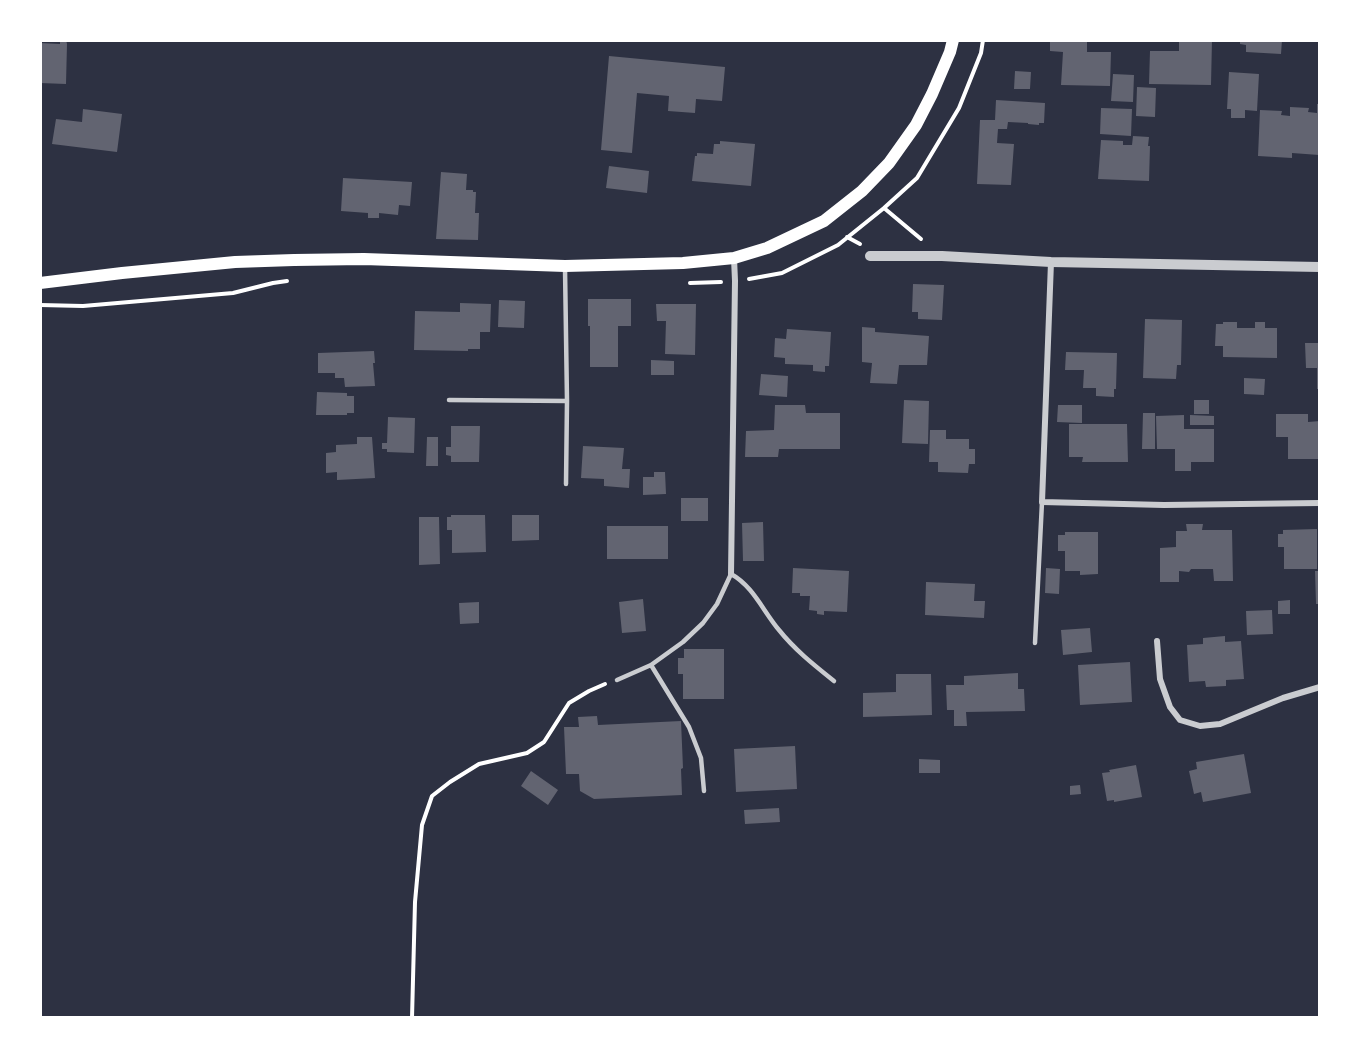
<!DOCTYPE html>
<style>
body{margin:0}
#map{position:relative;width:1360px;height:1058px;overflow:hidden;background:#2d3142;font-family:Quicksand,sans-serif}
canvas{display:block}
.frame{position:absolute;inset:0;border:42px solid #fff;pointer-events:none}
</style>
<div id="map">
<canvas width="1360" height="1058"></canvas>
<div class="frame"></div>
</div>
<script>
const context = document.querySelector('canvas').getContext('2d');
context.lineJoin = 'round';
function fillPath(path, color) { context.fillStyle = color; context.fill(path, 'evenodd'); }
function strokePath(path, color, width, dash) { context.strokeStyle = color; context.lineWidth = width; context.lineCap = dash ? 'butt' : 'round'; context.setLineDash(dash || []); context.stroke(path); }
const building = new Path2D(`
 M60,40H66L67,44L66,84L40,83V43L60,44Z
 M1050,40H1087V52H1111L1110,86L1061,85L1063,52L1050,51Z
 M1179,40H1212L1211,85L1149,84L1150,51H1179Z
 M1240,40H1282L1281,54L1246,52V45L1240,44Z
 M609,56L725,67L722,101L696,99L695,113L668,111L669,96L637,93L632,153L601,150Z
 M1015,71L1031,72L1030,89H1014Z
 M1229,72L1259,74L1257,111L1245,110V118H1231V109H1227Z
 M1113,74L1134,75L1133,102L1111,101Z
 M1137,87L1156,88L1155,117L1136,116Z
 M996,100L1045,103L1044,123H1039V125L1028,124V123L1008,122L1007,129H998L997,143L1014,144L1011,185L977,184L980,120H995Z
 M1317,104H1320L1319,155L1292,153V158L1258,156L1260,110L1282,111L1281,115L1290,116V107L1309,108L1308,112L1317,113Z
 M1101,108L1132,109L1131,136L1100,134Z
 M83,109L122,114L117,152L52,144L56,119L82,122Z
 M1133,136L1149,137L1148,146H1150L1149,181L1098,179L1101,140L1123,141V145H1132Z
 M720,141L755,144L751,186L692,181L695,156H697V153L713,154L714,144H720Z
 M609,166L649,171L647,193L606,188Z
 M441,172L467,174L466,190H473V192H476L475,213H479L478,240L436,239Z
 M343,178L412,182L410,206L399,205L398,215L379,213V218H368V213L341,211Z
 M913,284L944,285L942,320L918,319V312H912Z
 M588,299H631V326H618V367H590V326H588Z
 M499,300L525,301L524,328L498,327Z
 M460,303L491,304L490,332H480V349H468V351L414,350L415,311L460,312Z
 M656,304H696L695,355L665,354L666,321H657Z
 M1145,319L1182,320L1181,365H1177L1176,379L1143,378Z
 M1223,322H1237V328H1255V322H1265V328H1277V358L1223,357V346H1215L1216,324H1223Z
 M862,327L875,328V332L929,336L927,365H899L897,384L870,383L872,363L862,362Z
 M787,329L831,332L829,366H825V372L813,371V365L785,364V358L774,357L775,338L786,339Z
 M1305,343H1320V389H1317V368H1306Z
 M374,351L375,363H373L375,386L345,387L344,378H335V373H318V353Z
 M1066,352L1117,353L1116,389H1114V397L1096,396V388H1083L1084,370H1065Z
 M651,360L674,361V375H651Z
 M761,374L788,376L787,397L759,395Z
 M1244,378L1265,379L1264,395L1244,394Z
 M317,392L347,393V396H354V413H347V415H316Z
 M904,400L929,401L928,444L902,443Z
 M1194,400H1209V414H1194Z
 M775,405H805L806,413H840V449H779L778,457H745L746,431L774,430Z
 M1058,405H1082V423L1057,422Z
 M1143,413H1155V449H1142Z
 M1276,414H1308V422L1320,421V459H1288V437H1276Z
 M1184,415V429H1214V462H1191V471H1175V449H1157L1156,416Z
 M1190,415L1214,416V425H1190Z
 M388,417L415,418L414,453L387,452V449H382V443H387Z
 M1069,424H1127L1128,462H1082L1083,457H1069Z
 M451,426H480L479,462H451V456L446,455V447H451Z
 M930,430H946V439H969V449H975V464H969L968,473L938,472V462H929Z
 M357,437H372L375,478L337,480V472L326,473V453L336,452V445L357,444Z
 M427,437H438V466H426Z
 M583,446L624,448L622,469H630L629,488L604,486V479L581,478Z
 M654,472H665L666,494L643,495V477H654Z
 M681,498H708V521H681Z
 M451,515H485L486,552L452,553V530H447V517H451Z
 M512,515H539V540L512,541Z
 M419,517H439L440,564L419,565Z
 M763,522L764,561H743L742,523Z
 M1186,524H1203L1202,530H1232L1233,581H1214L1213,569H1191L1189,572L1179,571V582H1160V548L1176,547V531H1187Z
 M607,526H668V559H607Z
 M1317,529V569H1284V547H1278V534H1283V530Z
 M1065,532H1098V574L1080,575V571H1065V551H1058V535H1065Z
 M793,568L849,571L847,612L824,611V615L817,614V611L809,610L810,596H800V593H792Z
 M1046,568L1060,569L1059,594L1045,593Z
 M1315,571H1320V604H1316Z
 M926,582L975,584L974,601H985L984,618L925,615Z
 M643,599L646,631L622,633L619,602Z
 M1290,600V614H1278V601Z
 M479,602V623L460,624L459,603Z
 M1272,610L1273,634L1247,635L1246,611Z
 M1090,628L1092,652L1063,655L1061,630Z
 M1225,636V642L1241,641L1244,679L1226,680V686L1206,687L1205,681L1189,682L1187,645L1203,644V638Z
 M684,649H724V699H683V674H678V658H684Z
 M1130,662L1132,702L1080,705L1078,665Z
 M1018,673V689H1024L1025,711L966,712L967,726H954V710H947L946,685H964V676Z
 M896,674H931L932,715L863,717V693L896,692Z
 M597,716L598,725L681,721L683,768L681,769L682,795L594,799L580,791L579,774H566L564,727H579L578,717Z
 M795,746L797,789L736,792L734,749Z
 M1244,754L1251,793L1203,802L1201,792L1194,794L1189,771L1197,769L1196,762Z
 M919,759L940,760V773H919Z
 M1136,765L1142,797L1114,802V800L1107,801L1102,773L1110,772L1109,770Z
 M531,771L558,790L548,805L521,786Z
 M1080,785L1081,794L1070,795V786Z
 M779,808L780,822L745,824L744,810Z`);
const path = new Path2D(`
 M884,208L921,239
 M847,237L860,244
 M749,279L782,273L838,245L884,208L917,178L959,108L981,53L983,40
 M690,283L721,282
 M40,305L83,306L233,293L273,283L287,281
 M412,1018L415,902L422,825L432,796L450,782L479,764L527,753L544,742L569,703L589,691L605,684`);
const service = new Path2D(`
 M565,268L567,401L566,484
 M449,400L567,401
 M1035,643L1042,502
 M651,665L689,727L701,758L704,791
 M617,680L651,665L683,642L703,623L717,604L731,574C753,586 763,611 779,630C795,650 814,665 834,681`);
const minor = new Path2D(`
 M1051,262L1042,502L1164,505L1320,503
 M731,574L735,281L734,258
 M1157,641L1160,679L1170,707L1180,720L1200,726L1220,724L1283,698L1320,687`);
const tertiary = new Path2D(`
 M870,256H942L1051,262L1320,267`);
const secondary = new Path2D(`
 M40,283L122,273L235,262L294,260L364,259L565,266L683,263L734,258L767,248L824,221L862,191L889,163L916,125L932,94L950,52L953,40`);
fillPath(building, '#626471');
strokePath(path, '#fff', 4);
strokePath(service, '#caccd0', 4.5);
strokePath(minor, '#caccd0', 6);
strokePath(tertiary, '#caccd0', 10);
strokePath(secondary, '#fff', 12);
</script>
